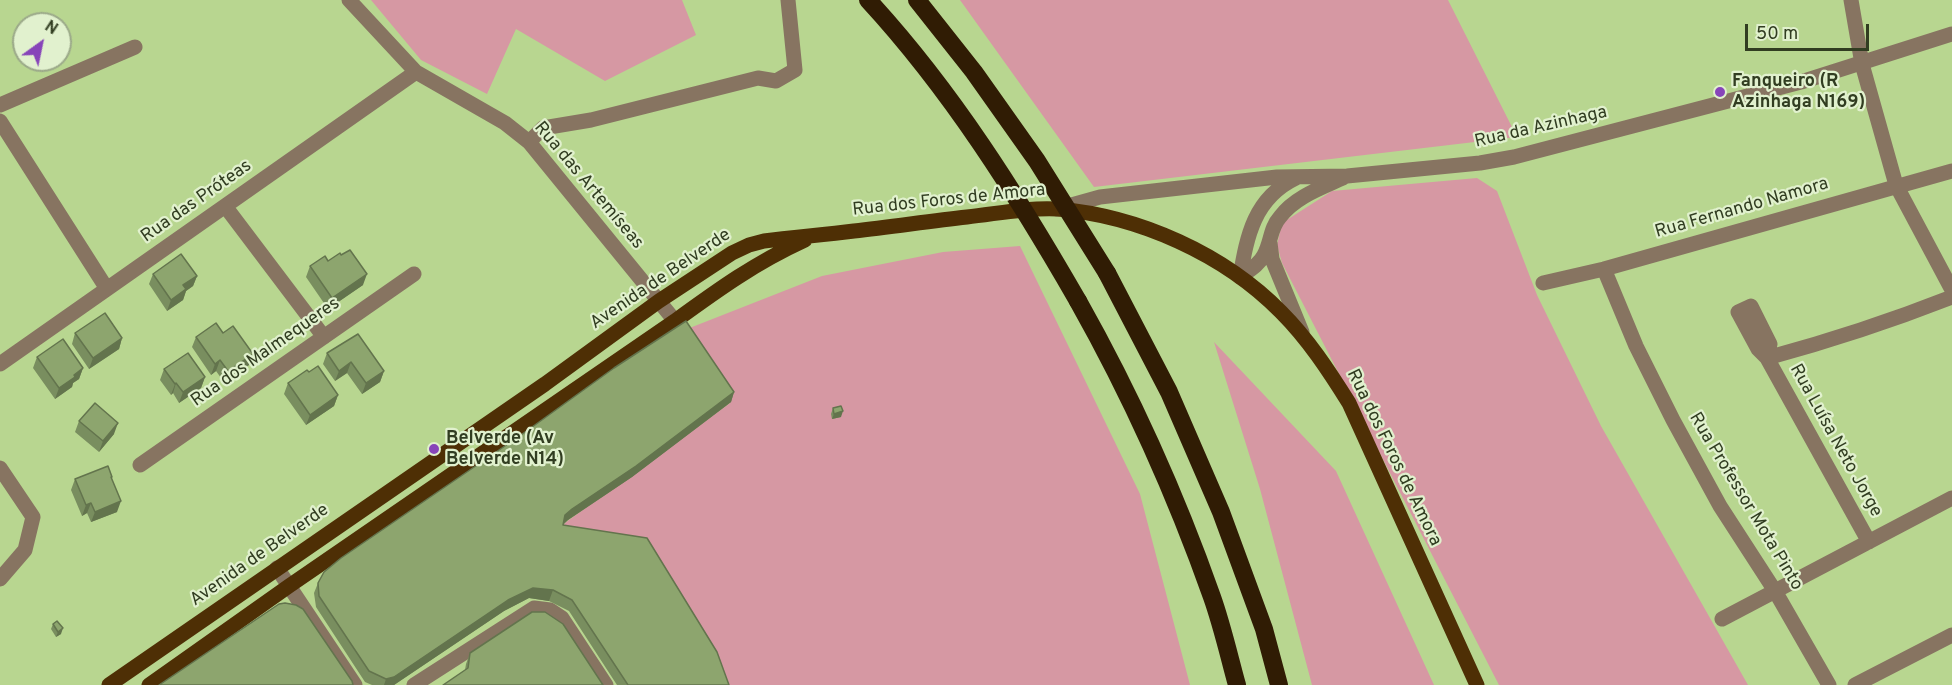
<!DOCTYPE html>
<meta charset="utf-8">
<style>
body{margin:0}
#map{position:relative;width:1952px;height:685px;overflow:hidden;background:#b8d690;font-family:Overpass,sans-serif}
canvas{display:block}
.north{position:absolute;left:12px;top:12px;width:60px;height:60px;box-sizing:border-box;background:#e1f1ce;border:2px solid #9ba989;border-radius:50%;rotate:33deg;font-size:16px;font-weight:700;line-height:24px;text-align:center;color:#313d21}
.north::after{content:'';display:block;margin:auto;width:21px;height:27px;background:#8745b9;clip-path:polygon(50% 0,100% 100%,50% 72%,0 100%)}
.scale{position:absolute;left:1745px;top:24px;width:124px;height:27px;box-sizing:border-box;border:3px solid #313d21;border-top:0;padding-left:8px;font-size:18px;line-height:21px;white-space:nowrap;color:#313d21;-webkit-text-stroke:4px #e1f1ce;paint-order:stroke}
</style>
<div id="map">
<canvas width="1952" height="685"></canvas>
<div class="north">N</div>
<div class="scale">50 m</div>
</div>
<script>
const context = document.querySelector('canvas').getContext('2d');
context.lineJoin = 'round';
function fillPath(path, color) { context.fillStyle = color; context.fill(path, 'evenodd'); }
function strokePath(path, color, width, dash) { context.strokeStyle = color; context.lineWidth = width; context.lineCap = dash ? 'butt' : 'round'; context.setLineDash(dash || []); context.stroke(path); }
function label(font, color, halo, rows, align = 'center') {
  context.font = font + ' Overpass,sans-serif'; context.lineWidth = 4.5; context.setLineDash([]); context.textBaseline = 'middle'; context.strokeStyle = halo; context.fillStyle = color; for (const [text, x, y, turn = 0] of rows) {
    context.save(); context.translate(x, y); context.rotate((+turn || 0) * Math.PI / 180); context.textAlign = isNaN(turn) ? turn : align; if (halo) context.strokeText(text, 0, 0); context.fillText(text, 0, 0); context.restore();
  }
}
const green = new Path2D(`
 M371,0H682L696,35L605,81L516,29L487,94L421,60Z
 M960,0H1448L1517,137L1094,187Z
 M1477,178L1497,191L1537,295L1601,426L1748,685H1499L1282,263L1277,245L1282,223L1332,191Z
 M1020,246L1140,494L1190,685H721L562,525L730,403L682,331L822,276L943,252Z
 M1214,342L1336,471L1434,685H1312L1260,489Z`);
const minor = new Path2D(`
 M349,0L416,72L505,123L529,142L675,321
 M1851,0L1862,64L1896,185L1952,290
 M0,105L135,47
 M0,121L107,289
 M529,142L543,128L591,120L758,78L776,81L795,70L788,0
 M225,206L324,337
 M1057,209L1100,197L1277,177L1347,176L1480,163L1514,157L1801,82L1952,34
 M1270,243L1272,259L1302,332
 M1604,269L1636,346L1673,420L1720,506L1775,591L1829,685
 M1240,277C1248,271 1259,265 1264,255C1271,243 1270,228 1280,217C1295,197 1321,188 1343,178
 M1240,277C1247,236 1254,198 1296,178
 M1543,283L1604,269L1952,171
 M1767,358L1770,344L1751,306L1738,312L1758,349L1767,358L1869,542
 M1767,358C1830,341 1891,321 1952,297
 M0,364L416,72
 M140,465L414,274
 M0,468L33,517L25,550L0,579
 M277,568L355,685
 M1722,619L1952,498
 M414,685L534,608L550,610L562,618L606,685
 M1855,685L1952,635`);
const major = new Path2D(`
 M109,685L545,384L659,301L732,253L749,245L764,241C794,237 824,235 854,231C892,227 929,221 967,217C996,214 1028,207 1058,209C1139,216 1224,254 1281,312C1308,339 1329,371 1349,403L1477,685
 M149,685L289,586L675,321C719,289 755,263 805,240`);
const highway = new Path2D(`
 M1107,273L1169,392L1221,512L1264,629L1279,685
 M1078,301C1131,395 1176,495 1212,597C1222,625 1229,656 1237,685`);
const highwayBridge = new Path2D(`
 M868,0C951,90 1017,195 1078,301
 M917,0L974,72L1037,161L1107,273`);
const wall = new Path2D(`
 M341,255L363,285L328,309L306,277L310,266L328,261Z
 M153,274L197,276L193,286L186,291L183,300L167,311L149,284Z
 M75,333L122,338L119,349L89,369L72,344Z
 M223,333L249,365L224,382L216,371L211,375L192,347L196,337Z
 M327,353L384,371L380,382L362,394L347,373L335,381L323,364Z
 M37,357L83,368L79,379L73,383L72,387L55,399L33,368Z
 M164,369L205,377L201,388L179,403L173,393L171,395L160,380Z
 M309,372L338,395L334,406L306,425L284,394L288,383Z
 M734,392L731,402L632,477L568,520L563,525L729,685H617L569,611L549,601L529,598L504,611L394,685H372L365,682L316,607L314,593L318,583Z
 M833,408L841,417L832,419L831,414Z
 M79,421L114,434L99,452L75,432Z
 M75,479H111L117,512L91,522L87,513L82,516L71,490Z
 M53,624L61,634L56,637L51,629Z
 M470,653L603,685L465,670L466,664Z`);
const shadedWall = new Path2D(`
 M367,274L363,285L328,309L332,298Z
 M197,276L193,286L186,291L183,300L167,311L171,300L183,285Z
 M122,338L119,349L89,369L93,358Z
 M253,354L249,365L224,382L228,371Z
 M220,360L216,371L211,375L215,364Z
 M351,362L347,373L335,381L339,371Z
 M83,368L79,379L73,383L72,387L55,399L59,388L74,375Z
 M384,371L380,382L362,394L366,383Z
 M205,377L201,388L179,403L183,392Z
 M176,383L173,393L171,395L175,384Z
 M734,392L731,402L632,477L568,520L562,525L565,515L572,509Z
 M338,395L334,406L306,425L310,415Z
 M843,411L841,417L832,419L834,414Z
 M118,423L114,434L99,452L103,441Z
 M121,501L117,512L91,522L95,512Z
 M91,503L87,513L82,516L86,505Z
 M533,588L553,590L549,601L529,598L504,611L394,685H384L386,679L508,600Z
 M63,628L61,634L56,637L58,632Z`);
const building = new Path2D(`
 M350,250L367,274L332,298L310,266L325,256L328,261L340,253L341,255Z
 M181,254L197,276L183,285L186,289L171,300L153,274Z
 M105,313L122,338L93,358L75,333Z
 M686,321L734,392L636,466L572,509L565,515L563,525L647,538L717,652L729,685H628L572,600L553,590L533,588L508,600L394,677L386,679L369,671L319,596L318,583L324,572L341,558L521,435L614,368Z
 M216,323L223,333L233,326L253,354L228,371L220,360L215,364L196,337Z
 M358,334L384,371L366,383L351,362L339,371L327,353Z
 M63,339L83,368L74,375L75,377L59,388L37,357Z
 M188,353L205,377L183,392L176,383L175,384L164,369Z
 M318,366L338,395L310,415L288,383L307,370L309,372Z
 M95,403L118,423L103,441L79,421Z
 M841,406L843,411L834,414L833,408Z
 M108,466L112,477H111L121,501L95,512L91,503L86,505L75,479Z
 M285,603L296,605L303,609L352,681L353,685H159L279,604Z
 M532,612H545L563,624L603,685H443L468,668L470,653Z
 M57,621L63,628L58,632L53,624Z`);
const markers = [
 [1720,92,6,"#8745b9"],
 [434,449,6,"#8745b9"]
];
const poiNames = [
 ["Fanqueiro (R",1732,82],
 ["Azinhaga N169)",1732,103],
 ["Belverde (Av",446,439],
 ["Belverde N14)",446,460]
];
const streetNames = [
 ["Rua da Azinhaga",1541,128,-13],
 ["Rua das Artemíseas",588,186,50],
 ["Rua dos Foros de Amora",949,201,-6],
 ["Rua das Próteas",197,202,-35],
 ["Rua Fernando Namora",1742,209,-16],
 ["Avenida de Belverde",661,280,-34],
 ["Rua dos Malmequeres",266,353,-35],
 ["Rua Luísa Neto Jorge",1835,441,61],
 ["Rua dos Foros de Amora",1393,458,64],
 ["Rua Professor Mota Pinto",1745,502,59],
 ["Avenida de Belverde",260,556,-35]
];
fillPath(green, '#d698a3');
strokePath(minor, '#877461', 15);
strokePath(major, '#4e2f05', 15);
strokePath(highway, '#301c04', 18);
strokePath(highwayBridge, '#301c04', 18);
fillPath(wall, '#798e5f');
fillPath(shadedWall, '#63744d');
fillPath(building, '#8da56e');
strokePath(building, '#63744d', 1.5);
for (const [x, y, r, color] of markers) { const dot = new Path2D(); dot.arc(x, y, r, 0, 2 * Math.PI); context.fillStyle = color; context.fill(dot); strokePath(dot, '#e1f1ce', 2); }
label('bold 18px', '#313d21', '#e1f1ce', poiNames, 'left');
label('18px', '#313d21', '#e1f1ce', streetNames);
</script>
